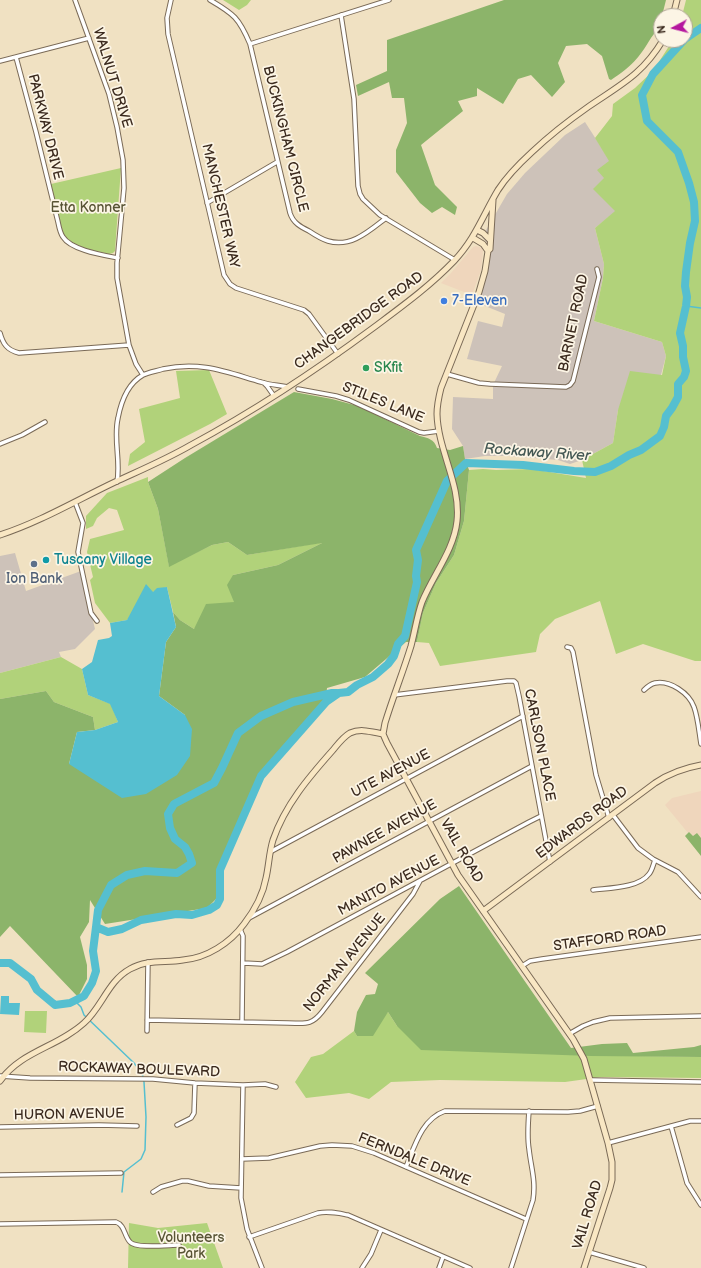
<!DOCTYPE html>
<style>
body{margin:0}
#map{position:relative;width:701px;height:1268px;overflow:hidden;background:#f0e1c2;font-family:"Balsamiq Sans",sans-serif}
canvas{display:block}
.north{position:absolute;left:653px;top:8px;width:40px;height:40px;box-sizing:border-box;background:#fcf5e5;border:1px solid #afa495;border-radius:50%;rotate:263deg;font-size:11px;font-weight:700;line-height:16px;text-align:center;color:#3b2a1e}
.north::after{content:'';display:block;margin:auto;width:14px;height:18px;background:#b5179e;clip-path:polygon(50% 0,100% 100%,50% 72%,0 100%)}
</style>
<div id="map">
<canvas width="701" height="1268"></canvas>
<div class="north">N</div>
</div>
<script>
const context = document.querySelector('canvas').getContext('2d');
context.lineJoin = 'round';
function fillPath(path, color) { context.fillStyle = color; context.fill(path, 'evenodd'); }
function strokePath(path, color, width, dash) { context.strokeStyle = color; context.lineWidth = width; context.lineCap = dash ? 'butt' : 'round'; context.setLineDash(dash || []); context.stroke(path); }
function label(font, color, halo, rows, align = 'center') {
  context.font = font + ' "Balsamiq Sans",sans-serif'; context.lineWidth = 3.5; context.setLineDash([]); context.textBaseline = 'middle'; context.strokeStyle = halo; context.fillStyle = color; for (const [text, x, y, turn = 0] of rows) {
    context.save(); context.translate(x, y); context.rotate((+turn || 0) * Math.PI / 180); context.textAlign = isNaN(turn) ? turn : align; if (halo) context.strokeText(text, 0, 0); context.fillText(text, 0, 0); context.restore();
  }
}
const built = new Path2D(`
 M476,246L482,248L483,251L481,270L472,295L441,283L451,273L473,247Z
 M701,791V838L697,833L693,836L689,832L688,833L665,805L672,798Z`);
const industrial = new Path2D(`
 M585,122L610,161L605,178L616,211L595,228L604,264L603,278L594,321L662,342L666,356L661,375L618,410L613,443L582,460L570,464L558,460L509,456H485L465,459L463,446L452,429L453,397L493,399V385L502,366L467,359L478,321L502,327L505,314L475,302L479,293L489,245L482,237L507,194L525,173L565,135Z
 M15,553L26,591L81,571L95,629L75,649L59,652L61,657L0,673V556Z`);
const green = new Path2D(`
 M223,0H251L247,5L239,10Z
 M686,0H701V661H695L643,644L616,654L600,601L555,619L540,634L536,652L440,666L429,643L417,642L423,613L436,583L454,555L464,521L469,470L483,469L496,470L531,469L586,478L582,460L613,443L618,410L630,371L662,375L666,356L662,342L594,321L603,278L604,264L595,228L615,211L593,189L604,178L597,170L609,161L595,138L612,116L613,104L635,88L653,71L673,40H685V16H682Z
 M121,168C119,195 117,223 115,251L113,253L109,254C94,250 72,248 63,233L53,197L51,184Z
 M209,370L227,414L210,424L128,466L130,454L145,442L139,409L180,398L176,371Z
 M148,477V482L158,509L169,566L212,545L228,542L247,555L324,542L278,565L233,575L234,602L194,629L180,620L173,612L167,587L153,592L127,620L110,623L95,603L90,580L93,577L87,552L90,539L124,530L117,510L109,508L97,518L93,526L86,529V516L107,493Z
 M61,657L82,669L88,695L111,704L118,722L95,730L93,717L54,702L46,691L0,699V673Z
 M25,1011H47L46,1033L24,1032Z
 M388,1012L397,1026L575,1055L701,1057V1078L601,1077L565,1082L440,1080L391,1082L369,1099L349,1093L306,1098L295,1082L311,1057L323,1054L354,1031L357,1036Z
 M129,1223L158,1228L207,1223L223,1268H128Z`);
const forest = new Path2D(`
 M504,0H666L662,16H661C661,25 656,31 651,38C639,58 631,67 611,80L609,79L602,56L587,44L566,46L558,63L565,82L552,97L531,75L518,79L503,104L477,88V96L458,101L463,111L421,145L435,185L457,207L455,215L442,207L432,213L420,203L396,172V150L407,123L404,98H392L389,82L358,96L356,85L387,71V40Z
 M294,392L332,399L358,406L420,436C428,438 434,439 437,448L450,450L463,446L465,459L469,470L464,521L454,555L436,583L423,613L417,642H406L365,677L327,688L326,698L261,771L218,869L216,899L207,908L105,924L90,900L89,922L80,937L87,965V979L78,997L10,926L0,937V699L46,691L54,702L93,717L95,730L77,732L69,764L185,715L159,696L166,642L176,627L173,612L180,620L194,629L206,604L234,602L227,585L233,575L278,565L322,543L247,555L228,542L212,545L169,567L158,509L148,482L185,458Z
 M689,832L693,836L697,833L701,838V856L685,836Z
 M459,886L571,1048L602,1044L627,1043L633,1053L694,1047L701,1045V1057L591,1056L421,1050L397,1026L388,1012L373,1036H357L354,1031L357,1012L366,995L375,994L378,984L365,973L440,899Z`);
const water = new Path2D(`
 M146,584L153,592L157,588L167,587L176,627L166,642L159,696L185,715L192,729L190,756L177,775L146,794L122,798L69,764L77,732L95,730L118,722L110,704L88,695L82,669L92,662L98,640L109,638L112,636L110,623L127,620Z
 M1,996H9V1003H20L19,1015L0,1014Z`);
const stream = new Path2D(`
 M686,306L701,308
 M75,1001L81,1007L84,1015L134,1063L142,1073L144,1082L146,1117L145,1150L141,1159L124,1172L122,1192`);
const river = new Path2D(`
 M685,39L701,28
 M96,927L98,910L111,885L127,875L145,871L177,873L192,863L189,854L185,847L175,839L170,828L168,814L174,804L214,783L222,768L238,733L261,716L293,702L332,693H337
 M0,963H10L31,979L37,990L55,1005L70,1003L84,996L92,983L96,971L93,951L96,927L108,932L122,929L141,920L176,914L192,915L209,910L217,905L220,899V870L261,776L326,702L339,693L348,692L357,685L373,677L388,664L394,656L398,644L405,636L417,582L416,576L418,560L416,550L447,481L466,463L523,465L574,471L595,472L611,466L629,455L641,450L660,436L664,427L666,416L672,408L678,397V384L684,377L686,371L683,357V346L680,333L686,306L687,297L685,286L686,272L690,243L695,221L694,202L689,183L678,152L647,121L642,95L653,74L684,40`);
const street = new Path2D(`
 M75,0L109,94L117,127L123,160L124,188L117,263V278L129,345L136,364L143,375
 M171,0L167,18L168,34L224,275L230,284L236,288L304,310L309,314L338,354
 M210,0C234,14 239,18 250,44L290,213C293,223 301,227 309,231C315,235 321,239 328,241C351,248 369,231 386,218
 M341,15L354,99L358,186L360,194L363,199L380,215L455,260
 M250,44L389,0
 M16,57L36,132L58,222C59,227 60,233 63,237C71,250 103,255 118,258
 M0,61L89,38
 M207,203L277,162
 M0,333C3,344 7,350 19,353L129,345
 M447,374L479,383L490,384L566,387L570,385L573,381L599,277L597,269
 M264,383L267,386L274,396
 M298,389L336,396L349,400L419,432L424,433L439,431
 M0,444L22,435L45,422
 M117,482C121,461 113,439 118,418C121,402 127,384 143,375C149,372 157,371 163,369C201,361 226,372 261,382C270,385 279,385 288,387
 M75,502L83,523L78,552L91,613L97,621
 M567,647L571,648L573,652L596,775L609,818
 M644,690C647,687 651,684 655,683C670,680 689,693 694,707C698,718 699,732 701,744
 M394,695L507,681H514L516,683L519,696L550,862
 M613,815L638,848L653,859L678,872L701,897
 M270,852L523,716
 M593,890C608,888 639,888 649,874C652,871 653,865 655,860
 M249,918L532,766
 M240,929L243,936L242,1022
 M244,963L262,964L287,952L529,822L541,816
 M522,966L530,961L542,959L701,937
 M147,1020L288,1023C305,1023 311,1026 322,1012L413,894L420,881
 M147,1031L148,962
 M569,1034L583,1026L593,1022L610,1018L701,1016
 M0,1076L30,1078L153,1079L195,1083L243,1085L265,1084L276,1087
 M591,1080L701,1082
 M243,1085L241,1198L247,1229L262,1268
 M177,1125L191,1118L194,1113L195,1083
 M671,1126L687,1183L701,1205
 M0,1127L99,1125L137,1126
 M608,1143L690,1121H701
 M242,1159L269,1158L320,1146L332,1145L352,1146L374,1153L526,1219
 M406,1167C415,1145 422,1119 445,1111L568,1112L580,1111L598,1106
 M0,1175L121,1173
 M153,1192L161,1187L182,1181H188L209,1186L241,1188
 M0,1224L116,1222C125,1225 124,1236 130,1242C136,1249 169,1245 179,1245
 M249,1237L318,1213C329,1211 337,1213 348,1215L470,1268
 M589,1252L644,1268
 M362,1268L371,1254L381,1230
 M439,1268L443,1257
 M511,1268L533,1200C536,1180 531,1168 529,1149C527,1137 528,1124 529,1111`);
const secondary = new Path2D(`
 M673,16L677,0
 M493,200L490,249L488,251L485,271L479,292L441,388C439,396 437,405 437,414C438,451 461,484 457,521C454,550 433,575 422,602C417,616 415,631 411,646C403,672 393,697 385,723L383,734L387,743L458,875L573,1039L584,1059L608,1143L612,1162V1180L610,1188L584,1268
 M477,230L483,233L490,240
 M473,238L483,244L488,251
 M0,535C40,522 77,500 115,482C141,470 167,459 191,445C254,411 315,371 373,328C401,307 429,287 454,261C475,239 483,215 498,190C507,176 520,163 532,152C550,135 568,121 588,107C620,85 642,75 663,40
 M483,911L655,783C670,773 684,768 701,765
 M0,1081C21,1051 58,1047 84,1023C102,1007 108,981 130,969C147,959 165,963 183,960C207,958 230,943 244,924C254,911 263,895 266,878C269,865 269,853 273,840C285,805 309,777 333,750C338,744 343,737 350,733C361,728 372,732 383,734`);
const markers = [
 [444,301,4,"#3f7fe0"],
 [366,368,4,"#2e9e5b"],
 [46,560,4,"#0f9aa8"],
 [34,564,4,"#5c6f8a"]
];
const streetNames = [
 ["WALNUT DRIVE",112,78,73],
 ["PARKWAY DRIVE",45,127,76],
 ["BUCKINGHAM CIRCLE",285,139,76],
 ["MANCHESTER WAY",220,206,77],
 ["CHANGEBRIDGE ROAD",359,321,-36],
 ["BARNET ROAD",574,323,-78],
 ["STILES LANE",383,403,22],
 ["CARLSON PLACE",539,745,79],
 ["UTE AVENUE",391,774,-28],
 ["EDWARDS ROAD",582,823,-37],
 ["PAWNEE AVENUE",385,832,-29],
 ["VAIL ROAD",461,851,60],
 ["MANITO AVENUE",389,886,-28],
 ["STAFFORD ROAD",610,939,-8],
 ["NORMAN AVENUE",345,963,-51],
 ["ROCKAWAY BOULEVARD",139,1070,2],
 ["HURON AVENUE",69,1115,-1],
 ["FERNDALE DRIVE",414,1160,22],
 ["VAIL ROAD",588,1215,-73]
];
const parkNames = [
 ["Etta Konner",88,208],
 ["Volunteers",191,1238],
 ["Park",191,1254]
];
const shopNames = [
 ["7-Eleven",452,301]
];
const leisureNames = [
 ["SKfit",374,368]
];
const cultureNames = [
 ["Tuscany Village",54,560]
];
const serviceNames = [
 ["Ion Bank",34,579]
];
const waterNames = [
 ["Rockaway River",537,453,4]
];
fillPath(built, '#efd6bc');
fillPath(industrial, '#cdc2b9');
fillPath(green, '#b1d27a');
fillPath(forest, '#8cb46a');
fillPath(water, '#55bfd0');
strokePath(stream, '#55bfd0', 1.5);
strokePath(river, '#55bfd0', 8);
strokePath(street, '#7a6a57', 5.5);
strokePath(secondary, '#7a6a57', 7);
strokePath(street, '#fff', 3.5);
strokePath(secondary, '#f9e7c3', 5);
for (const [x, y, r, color] of markers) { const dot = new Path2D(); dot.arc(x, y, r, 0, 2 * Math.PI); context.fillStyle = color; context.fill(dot); strokePath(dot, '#fcf5e5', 1.5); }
label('14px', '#3b2a1e', '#fcf5e5', streetNames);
label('14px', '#585435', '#fcf5e5', parkNames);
label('14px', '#366cbe', '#fcf5e5', shopNames, 'left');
label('14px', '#27864d', '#fcf5e5', leisureNames, 'left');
label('14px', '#0d838f', '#fcf5e5', cultureNames, 'left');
label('14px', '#4e5e75', '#fcf5e5', serviceNames);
label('italic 15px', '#435753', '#fcf5e5', waterNames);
</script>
